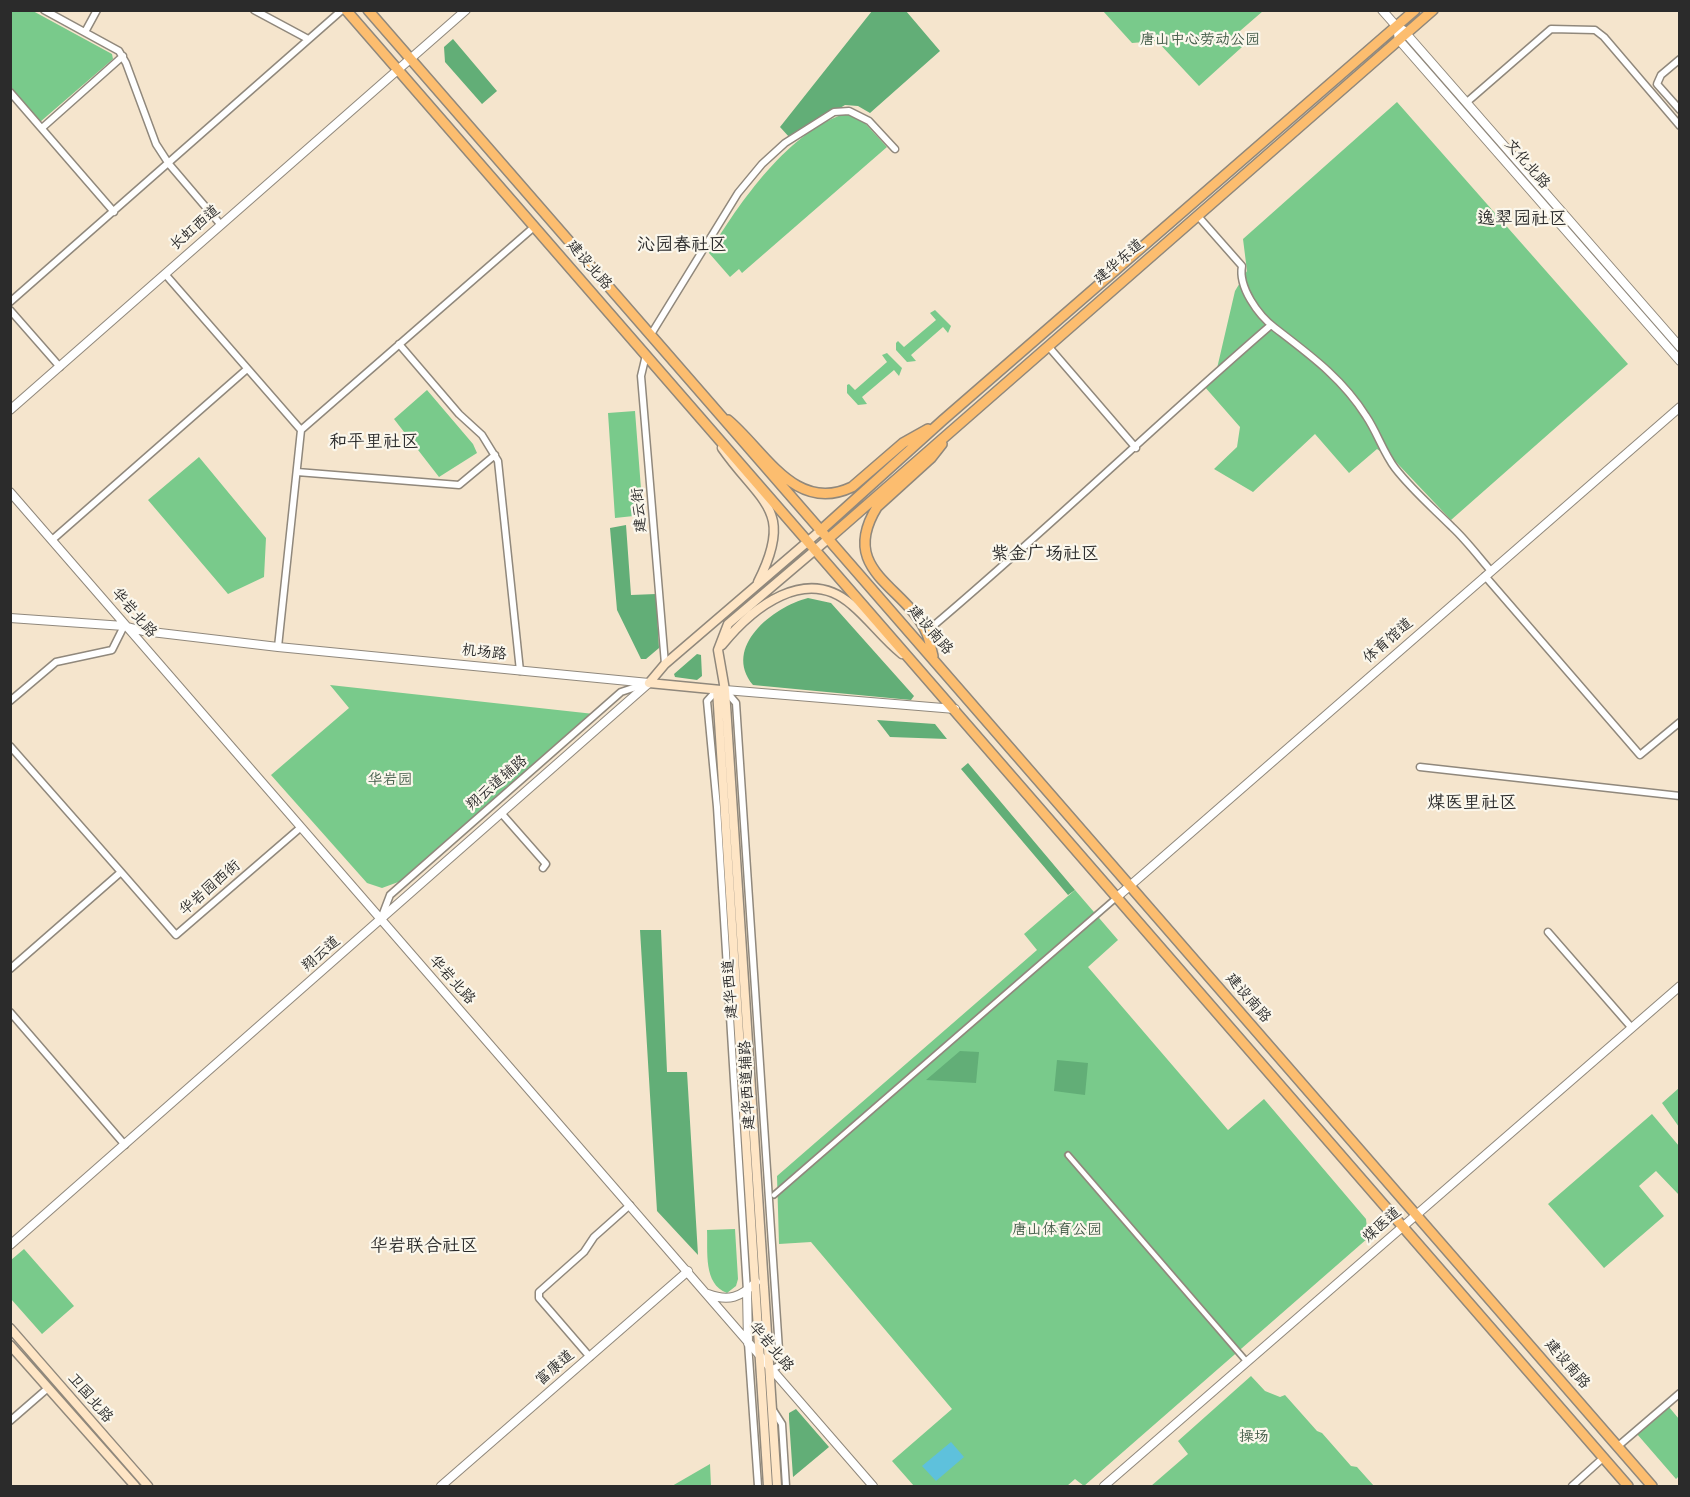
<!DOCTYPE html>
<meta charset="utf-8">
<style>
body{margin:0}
#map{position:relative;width:1690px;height:1497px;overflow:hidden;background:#f5e5cd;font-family:Kalam,sans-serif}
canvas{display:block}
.frame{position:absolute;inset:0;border:12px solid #2b2b2b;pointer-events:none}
</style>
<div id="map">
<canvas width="1690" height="1497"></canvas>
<div class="frame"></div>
</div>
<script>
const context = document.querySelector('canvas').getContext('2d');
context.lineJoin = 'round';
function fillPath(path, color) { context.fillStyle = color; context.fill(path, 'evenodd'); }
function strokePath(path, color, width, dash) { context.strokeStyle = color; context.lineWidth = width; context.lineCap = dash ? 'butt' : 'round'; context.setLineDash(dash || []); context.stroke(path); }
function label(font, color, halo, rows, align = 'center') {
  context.font = font + ' Kalam,"LXGW WenKai TC",sans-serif'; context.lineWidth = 4.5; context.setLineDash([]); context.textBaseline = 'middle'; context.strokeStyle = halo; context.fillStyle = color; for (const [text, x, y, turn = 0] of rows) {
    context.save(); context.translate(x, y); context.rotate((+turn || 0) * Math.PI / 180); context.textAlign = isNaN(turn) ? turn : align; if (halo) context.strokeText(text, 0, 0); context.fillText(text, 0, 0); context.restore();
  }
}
const green = new Path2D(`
 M10,11H33L112,54L113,59L40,122L11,87Z
 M1103,11H1263L1233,37L1242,47L1199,86L1157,41L1132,43Z
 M1397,102L1628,364L1451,520L1396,462L1377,449L1349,473L1315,434L1253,492L1214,469L1237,447L1240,427L1204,386L1215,377L1235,291L1247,271L1243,239Z
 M848,113L862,120L887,147L742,273L739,269L730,277L709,253C738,204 791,128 848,113Z
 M935,310L951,326L948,333L943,327L911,355L916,361L907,362L896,350V343L898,341L904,347L936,320L930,313Z
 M887,353L902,368L899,376L894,370L862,397L867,404L858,405L847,393V385L849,384L855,390L887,362L882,355Z
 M427,390L473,444L477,453L439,477L394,419Z
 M635,411L643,515L615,518L608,413Z
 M199,457L266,538L264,577L228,594L148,500Z
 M330,685L594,714L401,881L382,888L367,883L271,775L349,708Z
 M1075,890L1118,940L1088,967L1228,1130L1264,1099L1366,1219L1368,1238L1084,1486L1075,1479L1067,1486H914L892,1461L952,1409L811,1242L779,1244L777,1176L1037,950L1024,934Z
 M1679,1088V1127L1662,1103Z
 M1652,1114L1679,1146V1195L1656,1171L1639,1186L1664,1216L1604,1268L1548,1204Z
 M735,1229L738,1279L736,1286L727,1293C703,1284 708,1251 707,1230Z
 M24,1249L74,1306L42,1334L11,1299V1260Z
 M1251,1376L1265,1391L1280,1397L1285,1395L1317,1431L1322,1433L1351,1466L1357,1467L1374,1486H1151L1188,1454L1178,1441Z
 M1669,1407L1679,1419V1476L1676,1479L1637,1434Z
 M710,1464L711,1486H672Z`);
const forest = new Path2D(`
 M872,11H906L940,51L870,113L858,106L845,105L790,138L780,127Z
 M453,39L497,91L482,104L445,62L444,47Z
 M626,525L631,595L656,594L659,648L646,659H641L617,610L610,528Z
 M808,598L831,603L914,696L911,700L753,685C722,647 773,607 808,598Z
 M697,654L701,655L702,676L697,680L675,677L674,674Z
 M877,720L935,724L947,739L890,737Z
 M968,763L1075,890L1068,895L961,769Z
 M640,930H661L667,1072H687L698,1255L657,1211Z
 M960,1051L979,1052L976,1083L926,1080Z
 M1057,1060L1088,1063L1085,1095L1054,1091Z
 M796,1409L829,1447L793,1477L789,1419V1413Z`);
const water = new Path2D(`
 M951,1442L964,1457L936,1481L922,1466Z`);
const pedestrian = new Path2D(`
 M1068,1155L1247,1362
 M774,1195L1116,898`);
const minor = new Path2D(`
 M44,10L119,51L126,63L156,144L169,164L221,225
 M254,10L308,39
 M85,32L97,10
 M1680,59L1661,75L1657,84L1680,110
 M10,92L114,212
 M1467,102L1551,29L1595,30L1604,37L1680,126
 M42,128L123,56
 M1197,215L1242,266C1238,287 1258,315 1275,328C1310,355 1342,378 1366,416C1377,432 1383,452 1395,468C1412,490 1432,507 1452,527C1466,540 1478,556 1491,571
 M165,274L301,430L278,647
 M10,302L342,10
 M10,310L60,367
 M650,336L738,193L762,164L785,143L834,112L849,111L869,121L895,149
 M399,344L459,414L482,435L498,461L520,671
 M1048,346L1136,448
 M646,355L641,376L665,664
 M301,430L534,227
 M297,472L459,485L495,455
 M52,540L247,369
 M1485,576L1640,755L1680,722
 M926,632C1044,533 1154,426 1271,325
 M717,690L707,701L717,807L747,1291
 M725,690L736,703L780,1365L771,1370
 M10,701L56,662L112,650L124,626
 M10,746L121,872
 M1420,767L1680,796
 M502,814L546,864L543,868
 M382,916L390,895L621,692L645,684
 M1548,932L1631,1027
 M10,969L121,872L176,935L300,828
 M10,1012L125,1145
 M748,1343L758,1486
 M590,1357L539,1298V1292L584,1252L594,1237L630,1205
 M773,1410L782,1424L786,1486
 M10,1421L48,1388
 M1617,1447L1680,1393
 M1572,1486L1603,1458`);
const tertiary = new Path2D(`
 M1382,10L1397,27L1399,40L1680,361
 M1403,30L1680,347
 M10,410L466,10
 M10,492L873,1486
 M10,618L124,626L143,631L278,647L649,683
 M725,690L955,709
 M1117,897L1680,407
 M10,1245L649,683
 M747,1291L748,1343
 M708,1294C729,1302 741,1297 756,1282
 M441,1486L688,1271
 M1104,1486L1680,986`);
const secondary = new Path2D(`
 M722,448C761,504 795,509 758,582
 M722,645C752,608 806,564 852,605C870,620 883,639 902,654
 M649,683L665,664L820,531
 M649,683L721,690
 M717,690L768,1486
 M10,1328L148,1486
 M10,1345L135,1486
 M777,1486L725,690L718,650L728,624L828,539`);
const primary = new Path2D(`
 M346,10L1628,1486
 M368,10L1652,1486
 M728,420C765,451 795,514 852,487L903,443L928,429
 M820,531L943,420L1415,10
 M828,539L1433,10
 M933,656C931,649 930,641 927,634C907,586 837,572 877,507L931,458L942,444`);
const parkNames = [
 ["唐山中心劳动公园",1200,41],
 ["华岩园",390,781],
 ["唐山体育公园",1057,1231],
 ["操场",1254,1438]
];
const streetNames = [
 ["文化北路",1526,165,49],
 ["长虹西道",196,229,-41],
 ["建华东道",1120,263,-41],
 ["建设北路",588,266,49],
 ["建云街",641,510,-95],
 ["华岩北路",133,614,49],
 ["建设南路",929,631,49],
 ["体育馆道",1389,642,-41],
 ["机场路",484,654,6],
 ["翔云道辅路",498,784,-41],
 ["华岩园西街",211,889,-41],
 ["翔云道",322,955,-41],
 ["华岩北路",451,981,48],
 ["建华西道",732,989,-94],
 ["建设南路",1247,999,49],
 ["建华西道辅路",749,1085,-93],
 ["煤医道",1383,1226,-41],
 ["华岩北路",770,1348,50],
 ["建设南路",1566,1365,49],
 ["富康道",556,1369,-41],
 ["卫国北路",89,1399,49]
];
const quarterNames = [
 ["逸翠园社区",1522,221],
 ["沁园春社区",682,247],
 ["和平里社区",374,444],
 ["紫金广场社区",1045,556],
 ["煤医里社区",1472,805],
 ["华岩联合社区",424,1248]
];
fillPath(green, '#79ca8b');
fillPath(forest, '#62ae77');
fillPath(water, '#5ec1dc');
strokePath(pedestrian, '#90887c', 8);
strokePath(minor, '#90887c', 9);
strokePath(tertiary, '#90887c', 10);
strokePath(secondary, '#90887c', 11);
strokePath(primary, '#90887c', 12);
strokePath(pedestrian, '#fff', 4.5);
strokePath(minor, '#fff', 6);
strokePath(tertiary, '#fff', 8);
strokePath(secondary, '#fee5c5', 8);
strokePath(primary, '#fcbd6f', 9);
label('15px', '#425b48', '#fbf7ec', parkNames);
label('15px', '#2b2b2b', '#fbf7ec', streetNames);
label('18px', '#2b2b2b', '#fbf7ec', quarterNames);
</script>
